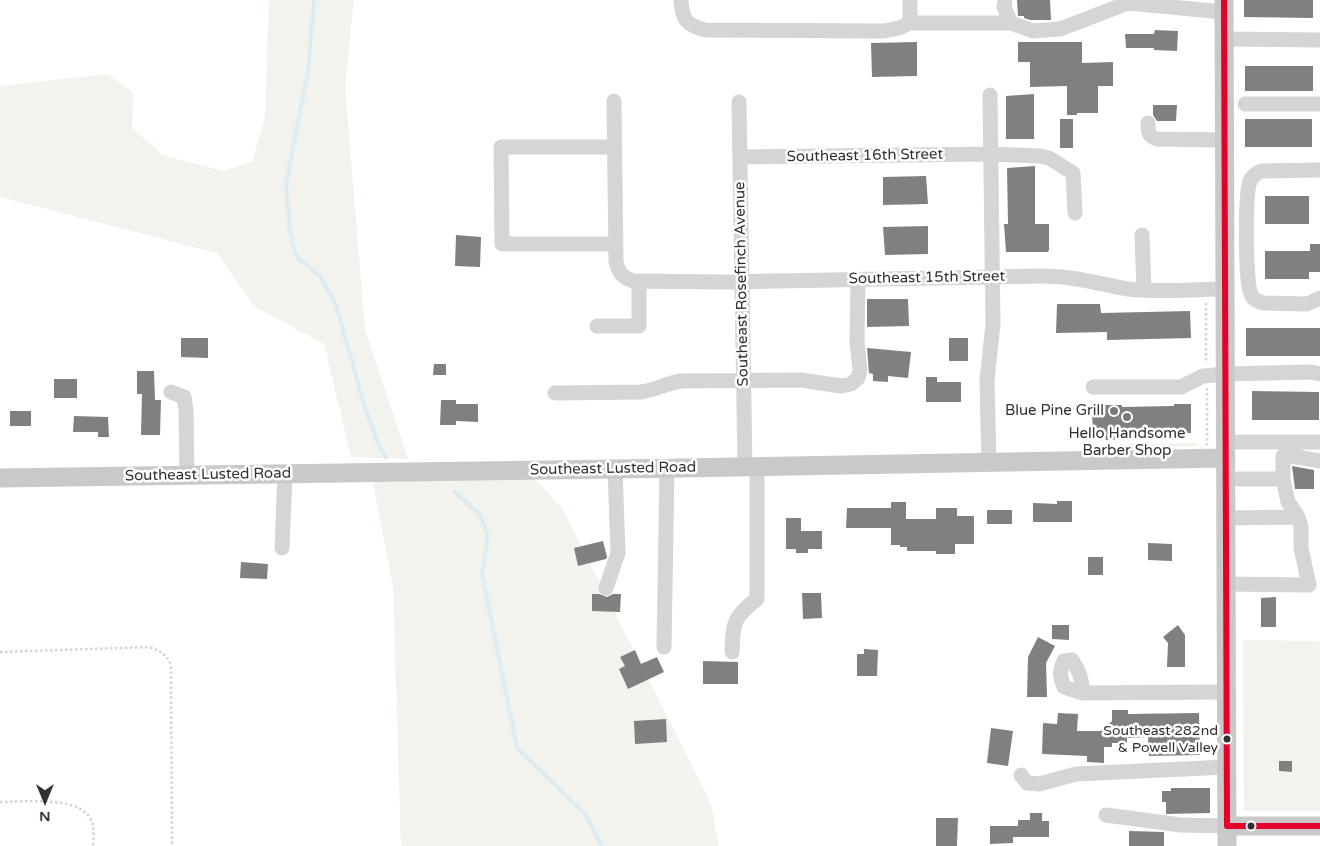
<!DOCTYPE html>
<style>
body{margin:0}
#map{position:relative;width:1320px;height:846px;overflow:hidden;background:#fff;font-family:"Varela Round",sans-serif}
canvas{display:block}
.north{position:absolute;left:20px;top:776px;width:50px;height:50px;-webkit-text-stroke:4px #fff;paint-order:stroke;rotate:180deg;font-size:14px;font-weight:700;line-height:20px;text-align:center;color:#313131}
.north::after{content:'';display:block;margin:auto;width:18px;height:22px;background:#313131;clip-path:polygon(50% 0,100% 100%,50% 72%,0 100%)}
</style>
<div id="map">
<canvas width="1320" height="846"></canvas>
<div class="north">N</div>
</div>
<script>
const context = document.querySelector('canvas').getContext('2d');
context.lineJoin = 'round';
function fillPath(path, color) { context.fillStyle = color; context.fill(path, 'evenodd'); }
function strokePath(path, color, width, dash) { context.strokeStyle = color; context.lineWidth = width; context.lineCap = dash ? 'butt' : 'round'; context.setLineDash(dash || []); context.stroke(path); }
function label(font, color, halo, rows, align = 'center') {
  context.font = font + ' "Varela Round",sans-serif'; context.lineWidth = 5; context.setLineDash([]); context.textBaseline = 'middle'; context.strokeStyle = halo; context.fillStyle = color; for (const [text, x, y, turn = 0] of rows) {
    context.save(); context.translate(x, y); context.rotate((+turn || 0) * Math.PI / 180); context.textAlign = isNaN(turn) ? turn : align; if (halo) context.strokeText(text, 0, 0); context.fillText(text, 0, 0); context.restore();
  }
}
const green = new Path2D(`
 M269,0H354L345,86L365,330L408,459L351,457L324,344L254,306L217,253L0,197V86L108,74L133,92L132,128L163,155L222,171L252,162L265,117Z
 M1197,443V446L1121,448L1120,444Z
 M532,478L537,481L563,509L711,804L719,846H401L393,587L373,482Z
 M1243,640L1320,641V811H1244Z`);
const stream = new Path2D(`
 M314,0L308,71L286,183L290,231L295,253L299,259L320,276L336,305L365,408L380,448L386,458
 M455,492L480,515L488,537L482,574L517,748L585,814L602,846`);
const building = new Path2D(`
 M1017,0H1050L1051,20H1030L1024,18V16H1018Z
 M1244,0H1313V18L1244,17Z
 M1155,30L1178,31L1177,51L1154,50V48H1126L1125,34H1154Z
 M917,42V76L872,77L871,43Z
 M1018,42H1082V63L1113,62V86H1098V113H1077V115H1067V86L1030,87V62H1018Z
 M1245,66H1313V91H1245Z
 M1034,94V139H1006V96Z
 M1153,105H1177L1176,121H1157L1153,115Z
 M1060,119H1073V148H1060Z
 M1245,119H1312V147H1245Z
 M1035,166V224H1049V250L1048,252H1006L1004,224H1008L1007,168Z
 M926,176L928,204L883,205V177Z
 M1265,196H1309V224H1265Z
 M928,226V254L885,255L883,227Z
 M456,235L481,237L480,267L455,266Z
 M1310,244H1320V272H1309V279H1265V251H1310Z
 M867,299H908L909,326L867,327Z
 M1057,304H1100L1101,313L1190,311L1191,338L1107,340V332L1056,333Z
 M1246,328H1320V356H1246Z
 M181,338H208V358L181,357Z
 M949,338H968V361H949Z
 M867,348L911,352L908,378L888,376V382L873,381V374L869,373Z
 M434,364H446V375H433Z
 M137,371H154L155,400H161L160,435H141L142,394H137Z
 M926,377H937V382H961V402H926Z
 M54,379H77V398H54Z
 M1252,391L1319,392V420H1252Z
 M441,400H456V404H478V422L456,421V425H440Z
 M1174,404H1191V433L1142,432V437L1122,438V439L1106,440L1105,437H1093L1092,409H1104V405H1122V407L1174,406Z
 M10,411H31V426H10Z
 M74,416L108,417L109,437H98V432H73Z
 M1292,466L1314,470V489H1295Z
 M1057,501H1072V522H1033V503L1057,504Z
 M891,502H906V519H936V508H957V516H974V544H955V554H936V551H907V547H900V545H891V528H846L847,508H891Z
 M987,510H1012V524H987Z
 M786,518H801V531H822V549H808V553H796V549H786Z
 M603,541L607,557L606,559L578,566L574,548Z
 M1148,543L1172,544V561L1148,560Z
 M1088,557H1103V575H1088Z
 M241,562L268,564L267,579L240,578Z
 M802,593H821L822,618L803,619Z
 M592,594H599L607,597L613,594H621L620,612L592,611Z
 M1276,597V627H1261V598Z
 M1052,625H1069V640L1052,639Z
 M1178,625L1185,635V667H1167L1168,643L1163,637Z
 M1038,637L1055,646L1046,663L1047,697H1027L1028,657Z
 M864,649L878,650L877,676H857V654H864Z
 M635,650L641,664L657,657L664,672L628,689L619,669L625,666L620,657Z
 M703,661L738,662V684H703Z
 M1112,710H1128V714L1199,713L1200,755L1149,756L1148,737L1127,738V743H1112V747H1104V763L1087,762V756L1042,754L1043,723L1057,724L1058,713L1078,714L1077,731H1101L1112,721Z
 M666,719L667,742L635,744L634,721Z
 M991,728L1013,731L1008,766L987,763Z
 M1279,761H1292V772L1279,771Z
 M1171,788H1210V813L1166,814V802H1162V791H1171Z
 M1030,813H1042V821H1049V837H1013V843L990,844V826H1018V820H1030Z
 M936,818H958L957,846H936Z
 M1129,831L1164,832V846H1129Z`);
const path = new Path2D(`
 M1206,303V362
 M1207,388V445
 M0,652L149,647C161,651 166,654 171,665L172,846
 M0,802C24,802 88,794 93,826C94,832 93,840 93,846`);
const minor = new Path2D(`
 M681,0C682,19 686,25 705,30L884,31L899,28L910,23H1011
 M1005,0L1004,7L1011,23L1033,31L1060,29L1128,3L1224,12
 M910,23V0
 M1224,39L1320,40
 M614,101L616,261C618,272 622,277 633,281L725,282L1043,276C1074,276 1099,284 1128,289C1160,293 1193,289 1225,289
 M739,102L745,467
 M1245,104H1320
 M1148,123C1148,132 1148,136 1157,139L1225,140
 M614,147H501L502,244H616
 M740,157L991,154L1040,156L1049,158L1073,173L1075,213
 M1320,170L1261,171C1256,174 1252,176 1250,181C1245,193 1245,283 1251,294C1253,300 1257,301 1263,303L1307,304L1320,298
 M1142,235L1144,290
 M597,326H639V282
 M1093,387H1181L1203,376L1226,374L1311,372L1320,374
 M171,392L184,397L186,410L187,475
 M555,393L641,392C655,390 667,383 681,381L801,380L841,386L851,384L858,378L860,370L857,342L858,279
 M1226,442H1320
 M989,463L987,380L993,324L990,95
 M1238,479H1283L1288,502L1298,517
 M1283,479V456L1298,457L1320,461
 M1226,518L1298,517L1301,527V548L1309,585L1226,584
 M282,548L285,474
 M606,588L618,553L615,469
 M664,647L667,468
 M732,652C733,622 733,618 757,599V467
 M1082,693C1083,680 1079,670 1072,660L1064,661C1059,671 1060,677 1064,687L1082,693L1226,692
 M1021,775L1027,783L1039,784L1076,774L1227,767
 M1106,815L1181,825L1227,826`);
const major = new Path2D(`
 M1224,0L1227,846
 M0,478L682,468L1226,458
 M1227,826H1320`);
const bus1 = new Path2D(`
 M1224,0L1227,826
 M1227,826H1320`);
const markers = [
 [1114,411,5,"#797979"],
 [1127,417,5,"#797979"],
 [1227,739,4.5,"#313131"],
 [1251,826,4.5,"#313131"]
];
const busNames = [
 ["Southeast 282nd",1218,731],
 ["& Powell Valley",1218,748]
];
const streetNames = [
 ["Southeast 16th Street",865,156,-1],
 ["Southeast 15th Street",927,278,-1],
 ["Southeast Rosefinch Avenue",742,284,-91],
 ["Southeast Lusted Road",613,469,-1],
 ["Southeast Lusted Road",208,475,-1]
];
const poiNames = [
 ["Blue Pine Grill",1104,411],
 ["Hello Handsome",1127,434,"center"],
 ["Barber Shop",1127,451,"center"]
];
fillPath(green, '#f1f3ec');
strokePath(stream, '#ddebf2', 4);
fillPath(building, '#808080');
strokePath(path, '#d4d4d4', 2.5, [2.5, 2.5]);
strokePath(minor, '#d5d5d5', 15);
strokePath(major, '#c9c9c9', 19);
strokePath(bus1, '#e4002b', 6);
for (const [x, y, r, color] of markers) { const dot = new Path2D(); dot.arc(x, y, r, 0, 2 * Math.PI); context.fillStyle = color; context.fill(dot); strokePath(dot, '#fff', 2); }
label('14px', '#313131', '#fff', busNames, 'right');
label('15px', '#313131', '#fff', streetNames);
label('15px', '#313131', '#fff', poiNames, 'right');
</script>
